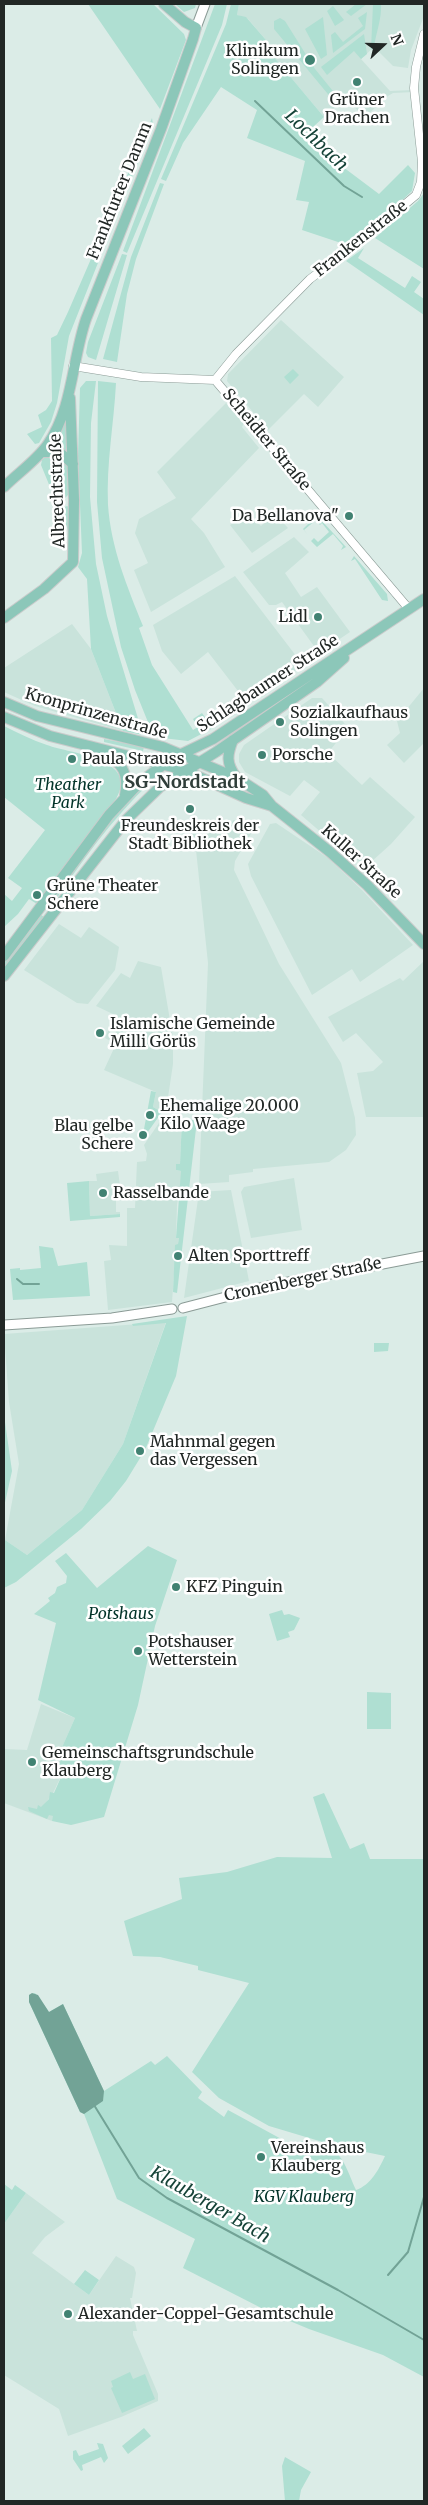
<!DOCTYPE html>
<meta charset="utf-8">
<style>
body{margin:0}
#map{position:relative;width:428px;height:2505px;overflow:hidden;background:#dbece7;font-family:Merriweather,serif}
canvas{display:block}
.frame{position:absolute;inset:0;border:5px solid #212725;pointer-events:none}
.north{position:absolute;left:358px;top:20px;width:50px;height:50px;-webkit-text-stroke:4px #fff;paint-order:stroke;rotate:69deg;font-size:14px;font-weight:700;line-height:20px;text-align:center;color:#212725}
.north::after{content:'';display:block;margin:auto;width:18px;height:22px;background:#212725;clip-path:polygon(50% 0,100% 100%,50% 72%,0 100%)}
</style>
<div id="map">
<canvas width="428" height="2505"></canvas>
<div class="frame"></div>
<div class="north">N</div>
</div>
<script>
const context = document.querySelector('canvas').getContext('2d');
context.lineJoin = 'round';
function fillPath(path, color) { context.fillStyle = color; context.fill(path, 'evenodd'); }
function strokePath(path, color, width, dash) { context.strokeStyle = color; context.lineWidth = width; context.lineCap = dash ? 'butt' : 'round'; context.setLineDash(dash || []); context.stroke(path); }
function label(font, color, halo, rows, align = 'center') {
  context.font = font + ' Merriweather,serif'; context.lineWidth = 5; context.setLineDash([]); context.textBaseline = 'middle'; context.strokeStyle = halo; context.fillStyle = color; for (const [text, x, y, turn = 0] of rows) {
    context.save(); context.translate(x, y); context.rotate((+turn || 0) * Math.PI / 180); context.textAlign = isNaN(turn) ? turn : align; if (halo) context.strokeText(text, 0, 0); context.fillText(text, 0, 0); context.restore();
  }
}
const built = new Path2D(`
 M239,4H424V16L411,50L408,68L393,66L374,47L361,59L390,91L414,90V92L393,93L388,96L364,118L346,97L324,117L262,43L266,40L248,19L237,15Z
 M281,320L344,377L318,407L304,394L268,430L227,381L228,374Z
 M226,403L244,423L242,427L259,448L191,519L204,533L225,567L151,612L134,570L148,563L135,533L139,519L176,498L157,472Z
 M248,513L261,526L274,513L288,528L252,553L230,525Z
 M294,537L309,552L285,573L301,597L317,587L350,632L319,653L282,602L276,605H269L243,572Z
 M235,576L303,665L248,704L208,652L181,674L162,651L153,625Z
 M72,624L91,649L123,731L35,706L4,692V668Z
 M424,688V743L404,763L387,745L400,733L397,721Z
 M312,698H322L345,724L336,734L339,739L328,753L362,785L370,777L415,817L391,844L371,862L359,861L346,850L344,852L301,815L320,792L304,780L290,796L245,772L239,762V754L244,745Z
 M233,820L239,822V826L252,832L235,861L234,870L279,964L341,1063L355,1118L356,1135L346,1150L329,1162L253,1169V1172L229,1175V1182L199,1184L208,963L196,850L190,829L197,827L226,836Z
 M276,823L328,858L362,890L413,945L360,982L352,969L312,995L251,876L248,864L270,824Z
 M59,924L81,938L89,927L119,947L115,970L88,1004L77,1003L24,970Z
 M138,961L161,967L173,1038V1064L167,1104L162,1112L153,1107L156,1092L104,1070L116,1044L105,1038L115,1015L96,1006L121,973L130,978Z
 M424,961V1117H366L357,1073L373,1071L383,1062L356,1033L343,1042L328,1017L400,978L403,981Z
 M166,1118L182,1119L180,1165L176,1170L181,1171V1181L177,1205L176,1238H179L178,1245H176L172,1302L108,1310L104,1261L111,1260L109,1245L127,1246V1208H135L137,1162L146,1161L147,1154L144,1145L161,1120Z
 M118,1171L120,1186L119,1191H116V1212H120V1214L90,1216L89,1181H97L96,1174Z
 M294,1178L302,1230L251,1238L241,1192L244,1187Z
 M231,1190L249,1281L184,1298L199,1192Z
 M166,1322L123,1444L82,1510L27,1555L5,1540L19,1464L9,1402L4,1334Z
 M41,1704L75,1718L59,1754L63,1755L65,1768L53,1793L44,1805L54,1816L52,1821L4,1803V1749L27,1750Z
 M26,2193L65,2222L45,2237L32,2253L89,2295L116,2256L134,2267L136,2273L132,2298H130L137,2331H133V2335L158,2394V2401L121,2417L68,2436L59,2409L4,2375V2224Z`);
const green = new Path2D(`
 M88,4H153L184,34L186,40L160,109Z
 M175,4H196L195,8L184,12Z
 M215,4H227L222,25L127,253L123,251Z
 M231,4H239L237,15L246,17L266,40L263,44L324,117L303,136L330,165L335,161L379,194L408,165L415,173L412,191L367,233L344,244L302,230L309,202L296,200L305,161L247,138L257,110L221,87L183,143L166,181L161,179L226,24Z
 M356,4H367L351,16L346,12Z
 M373,4H381C382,18 376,33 374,47L371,50Z
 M333,6L344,20L335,26L327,11Z
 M367,12L365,29L333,53L331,35L335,32L343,42L363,26L358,18Z
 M323,17L327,55L321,59L305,29Z
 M280,18L285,21L315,69L341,101L337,105L274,29V21Z
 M364,34L367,54L361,59L354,51L327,75L321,67Z
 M152,118L153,124L69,336L57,403L51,422L39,443L35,444L27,434L42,427L38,415L46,410L52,401L51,338L57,335L68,312Z
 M160,183L164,184L136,259L127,294L117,362L103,359L131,257Z
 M424,193V269L375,238L418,201Z
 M364,248L358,258L405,288L412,276L421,282L414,292L424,299V315L346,261Z
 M122,254L127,255L96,360L88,357L86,353L88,342Z
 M293,369L299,375L290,384L284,377Z
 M86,381H96L91,423L90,497L96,564L107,616L143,735L123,731L91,649L87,579L78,567L82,553L78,456L80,388Z
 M98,381L116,383C114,423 106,464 108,505C111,548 127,586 143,626L139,628L152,665L193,730L198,727L193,719L202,713L213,728L188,741L154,737L135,690L121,647L102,558L97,502Z
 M64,417L67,418V452L51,448Z
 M48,455H57L67,465L68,495L63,500L55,499L41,465L42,460Z
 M67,506L70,508V536L60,509Z
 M319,519L322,521L346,547L341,550L343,546L333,534L317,547L311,541L314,538L318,542L329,532L322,523L320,525L316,520L304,530L308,535L303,529L312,520Z
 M354,556L387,594L388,601L382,600L355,559L351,561Z
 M4,726C18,733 32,740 47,745C71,754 140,758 116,799L37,904L29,899L18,914L4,927V894L12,901L22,888L8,878L45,830L4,797Z
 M104,739L144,747L143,751L104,742Z
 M150,779L152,781C111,819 79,865 48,911L44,908L128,799Z
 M40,914L44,917L4,969V962Z
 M151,1091L156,1092L153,1107L162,1112L142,1140Z
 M182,1119L197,1120L177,1293L173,1292L175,1245L178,1244L179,1238H176L181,1171L176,1170V1164H180Z
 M89,1181L90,1216L120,1214V1217L70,1221L67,1183Z
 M39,1246L53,1248L58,1266L87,1262L90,1296L13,1300L10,1269L20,1268V1270L41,1268Z
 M187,1316L176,1376L145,1450L126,1481L110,1501L81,1529L16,1582L4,1588L5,1540L27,1555L82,1510L123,1444L166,1323L133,1326L132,1324Z
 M374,1343H389L388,1351L374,1352Z
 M4,1415L12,1471L4,1507Z
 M148,1546L177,1560L155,1626L138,1705L104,1817L71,1825L52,1821L53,1816L49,1815L47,1819L29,1811L28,1807L37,1809L38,1805L41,1807L49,1799L50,1792L54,1793L65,1768L59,1765L62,1756L59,1754L75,1718L38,1700L56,1623L34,1614L50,1601L48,1598L55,1593L57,1587L66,1583L67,1576L55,1561L66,1553L97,1588Z
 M282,1610L284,1615L289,1614L300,1618L294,1630L288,1632L290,1637L277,1641L269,1614Z
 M367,1692L391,1693V1729H367Z
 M324,1793L350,1849L364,1843L370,1859H424V2377L383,2355L309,2329L273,2314L183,2268L195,2239L117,2199L84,2114L80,2112L29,2002V1995L35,1993L49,2012L63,2004L104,2091L151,2061L155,2065L167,2056L202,2092L198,2098L224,2117L228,2110L296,2147L301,2141C343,2152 339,2150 356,2190C371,2185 379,2169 385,2156L336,2146L269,2126L219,2098L192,2072L249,1983L198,1970V1966L160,1957L133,1956L124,1921L182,1899L179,1878L227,1872L277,1857L332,1858L313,1797Z
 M4,2184L12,2190L15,2185L26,2193L4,2224Z
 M85,2270L99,2280L89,2295L74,2284Z
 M130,2372L133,2379L145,2374L155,2399L122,2413L111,2388L113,2387L111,2381Z
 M144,2428L151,2436L128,2454L122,2446Z
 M97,2443L103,2444L108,2458L104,2463L101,2457L82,2465L83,2470L81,2471L73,2459V2451L76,2450L79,2456L99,2449Z
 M285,2457L311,2472L301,2490L299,2501H285L282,2466Z`);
const water = new Path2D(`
 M32,1993L38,1995L49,2012L63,2004L104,2091L103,2101L84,2114L80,2112L29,2002V1995Z`);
const stream = new Path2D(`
 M255,101L344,186L362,197
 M17,1279L23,1284H39
 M94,2105L139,2178L167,2198L338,2290L424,2340
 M388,2275L408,2252L424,2197`);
const tertiary = new Path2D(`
 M73,366L141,377L215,380L409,609
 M215,380L236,354L310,279L367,236L416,195L421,182L422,162L414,88L416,67L424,34`);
const secondary = new Path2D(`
 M196,28L205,4
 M183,1308L268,1286L424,1256
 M4,1325L112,1318L172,1309`);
const primary = new Path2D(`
 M42,452H59L73,464
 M4,487C18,473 37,460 48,444C73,407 72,360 86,319L161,129L193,39L196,28L185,22L164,4
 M4,618L44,589L73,562L74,500L70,398
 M4,702L37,716L163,747L237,778L263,795L272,806L330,852L367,885L424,944
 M4,717L50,736L184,770L246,798L272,806
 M233,740C227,755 226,763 236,777
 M102,755C123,761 129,774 125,795
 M4,956L109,815L139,783L171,759L213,739L424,599
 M4,976L126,820L160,787L216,752L317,682L344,658`);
const markers = [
 [310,60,6,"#418272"],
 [357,82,5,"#418272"],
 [349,516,5,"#418272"],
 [318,617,5,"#418272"],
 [280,722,5,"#418272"],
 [262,755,5,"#418272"],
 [72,759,5,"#418272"],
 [190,809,5,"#418272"],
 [37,895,5,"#418272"],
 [100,1033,5,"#418272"],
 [150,1115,5,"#418272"],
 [143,1135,5,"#418272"],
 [103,1193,5,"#418272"],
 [178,1256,5,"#418272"],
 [140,1451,5,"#418272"],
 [176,1587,5,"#418272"],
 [138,1651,5,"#418272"],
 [32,1762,5,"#418272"],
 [261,2157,5,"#418272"],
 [68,2314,5,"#418272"]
];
const poiNames = [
 ["Klinikum",299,51,"right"],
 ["Solingen",299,69,"right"],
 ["Grüner",357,100,"center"],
 ["Drachen",357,118,"center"],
 ["Da Bellanova\"",339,516,"right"],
 ["Lidl",308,617,"right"],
 ["Sozialkaufhaus",290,713],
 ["Solingen",290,731],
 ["Porsche",272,755],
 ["Paula Strauss",82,759],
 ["Freundeskreis der",190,826,"center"],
 ["Stadt Bibliothek",190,844,"center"],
 ["Grüne Theater",47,886],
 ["Schere",47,904],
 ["Islamische Gemeinde",110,1024],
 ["Milli Görüs",110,1042],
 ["Ehemalige 20.000",160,1106],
 ["Kilo Waage",160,1124],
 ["Blau gelbe",133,1126,"right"],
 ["Schere",133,1144,"right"],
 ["Rasselbande",113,1193],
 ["Alten Sporttreff",188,1256],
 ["Mahnmal gegen",150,1442],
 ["das Vergessen",150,1460],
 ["KFZ Pinguin",186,1587],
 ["Potshauser",148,1642],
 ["Wetterstein",148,1660],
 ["Gemeinschaftsgrundschule",42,1753],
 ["Klauberg",42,1771],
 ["Vereinshaus",271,2148],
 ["Klauberg",271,2166],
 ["Alexander-Coppel-Gesamtschule",78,2314]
];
const streetNames = [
 ["Frankfurter Damm",120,191,-68],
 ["Frankenstraße",361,239,-38],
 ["Scheidter Straße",266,440,50],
 ["Albrechtstraße",58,491,-92],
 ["Schlagbaumer Straße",268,684,-33],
 ["Kronprinzenstraße",96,714,16],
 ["Kuller Straße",361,862,42],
 ["Cronenberger Straße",303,1280,-12]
];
const parkNames = [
 ["Theather",68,785],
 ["Park",68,803],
 ["Potshaus",121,1614],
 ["KGV Klauberg",304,2197]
];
const waterNames = [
 ["Lochbach",316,141,44],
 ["Klauberger Bach",210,2205,30]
];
const neighbourhoodNames = [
 ["SG-Nordstadt",185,783]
];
fillPath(built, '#c9e3db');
fillPath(green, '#afdfd2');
fillPath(water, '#72a396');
strokePath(stream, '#72a396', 2);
strokePath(tertiary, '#8b9b96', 9);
strokePath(secondary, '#8b9b96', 11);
strokePath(primary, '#cacbcb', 12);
strokePath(tertiary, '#fff', 8);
strokePath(secondary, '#fff', 9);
strokePath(primary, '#8cc7b9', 10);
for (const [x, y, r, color] of markers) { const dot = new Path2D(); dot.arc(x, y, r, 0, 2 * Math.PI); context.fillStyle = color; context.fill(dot); strokePath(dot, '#fff', 2); }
label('16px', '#212725', '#fff', poiNames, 'left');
label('16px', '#212725', '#fff', streetNames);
label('italic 16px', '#023329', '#fff', parkNames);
label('italic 18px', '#164338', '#fff', waterNames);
label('bold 18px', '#303e3a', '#fff', neighbourhoodNames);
</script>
